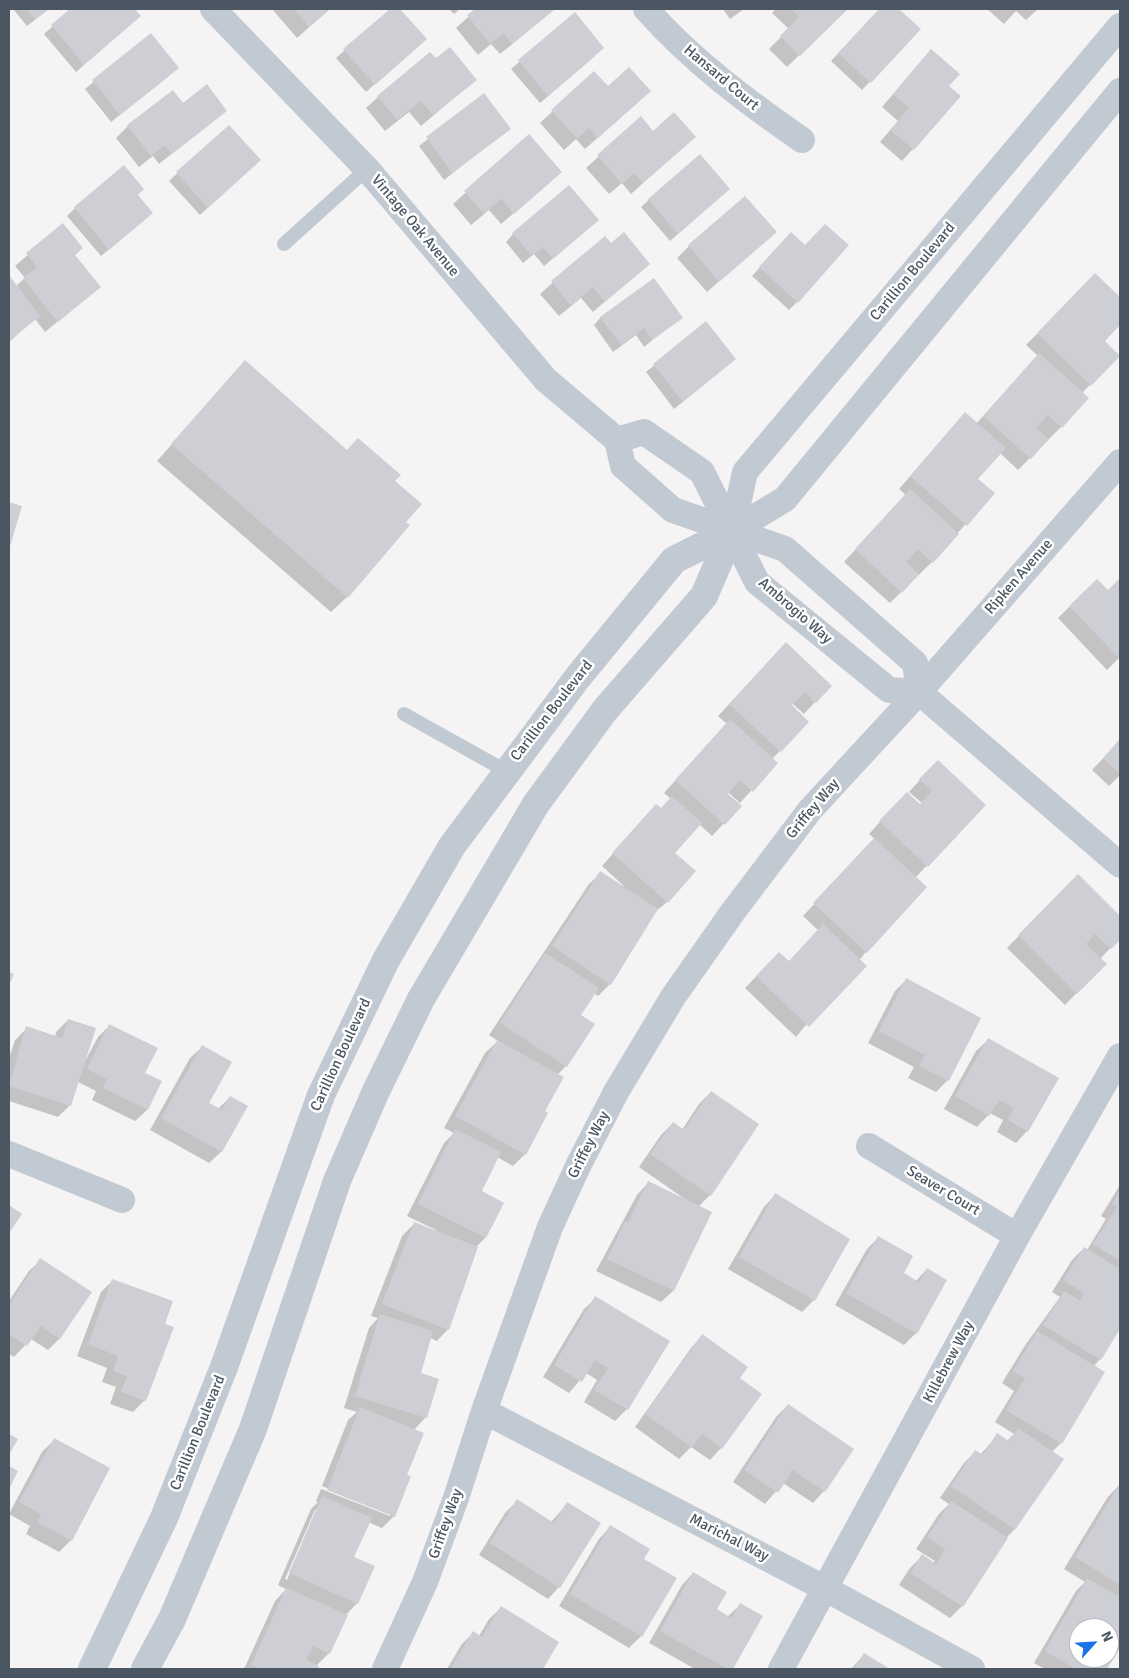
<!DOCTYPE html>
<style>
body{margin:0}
#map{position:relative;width:1129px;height:1678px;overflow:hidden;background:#f5f3f3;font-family:Signika,sans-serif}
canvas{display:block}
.frame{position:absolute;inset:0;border:10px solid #4a5661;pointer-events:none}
.north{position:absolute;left:1069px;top:1618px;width:50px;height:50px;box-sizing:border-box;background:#fff;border:1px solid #b7bbc0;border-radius:50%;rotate:64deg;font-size:14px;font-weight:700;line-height:20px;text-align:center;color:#4a5661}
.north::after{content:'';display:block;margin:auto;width:18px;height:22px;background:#1a73e8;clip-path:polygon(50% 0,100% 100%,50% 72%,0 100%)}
</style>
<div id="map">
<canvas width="1129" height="1678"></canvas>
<div class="frame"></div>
<div class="north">N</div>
</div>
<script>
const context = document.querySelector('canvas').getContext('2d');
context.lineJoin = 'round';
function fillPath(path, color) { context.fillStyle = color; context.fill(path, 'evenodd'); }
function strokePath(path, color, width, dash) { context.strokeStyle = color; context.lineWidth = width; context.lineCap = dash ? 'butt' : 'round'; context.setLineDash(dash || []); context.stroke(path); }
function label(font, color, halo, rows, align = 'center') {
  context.font = font + ' Signika,sans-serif'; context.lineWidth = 5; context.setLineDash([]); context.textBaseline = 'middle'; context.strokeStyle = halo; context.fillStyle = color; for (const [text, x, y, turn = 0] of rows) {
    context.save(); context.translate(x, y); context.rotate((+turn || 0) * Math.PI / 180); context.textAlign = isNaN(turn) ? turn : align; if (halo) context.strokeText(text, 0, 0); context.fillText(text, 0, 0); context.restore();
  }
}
const shadow = new Path2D(`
 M13,9H49L27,26Z
 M72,9H95L98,12L102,9H134L140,16L76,72L44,34Z
 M272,9H330L297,38Z
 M392,9H399L425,39L366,92L336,58Z
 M449,9H460L454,14Z
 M477,9H555L500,54L491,44L478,55L456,28Z
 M723,9H744L730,19Z
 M776,9H846L787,67L769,49L789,29L772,13Z
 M880,9H897L919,29L862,90L831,61Z
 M987,9H1038L1026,20L1016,11L1004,24Z
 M575,14L595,56L540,103L511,69Z
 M150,35L169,76L111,122L85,89Z
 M435,60L475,80L421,126L409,112L385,131L366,108L378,97Z
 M920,63L947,86L913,149L902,161L880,142L898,121L882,107Z
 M594,73L608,88L637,103L585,149L576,139L564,150L540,123Z
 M484,95L509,129L444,180L419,146Z
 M225,111L159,164L153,156L139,167L116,138L128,126Z
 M641,118L653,132L682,148L631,194L622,183L609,194L586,168Z
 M229,126L251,167L200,215L169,181Z
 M529,136L549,183L501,224L489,210L471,225L453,204Z
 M699,155L729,189L670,241L641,207Z
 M137,195L143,221L101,256L67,216L75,208Z
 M63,225L82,248L74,256L99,287L45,332L35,319L9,342V277L16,286L25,278L15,266Z
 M589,228L544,266L534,254L523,263L506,242L513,234Z
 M775,232L707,292L677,258L689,246Z
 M604,237L611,245L648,264L593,312L581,298L559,316L540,294Z
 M783,242L805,247L797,302L789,310L752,276Z
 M1095,275L1120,299V323L1103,341L1119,356L1082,393L1061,427L1018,470L1000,453L977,479L993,493L932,562L890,603L844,562L906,495L899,489L954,426L976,424L1038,356L1026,345Z
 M601,317H681L644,347L636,335L613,352L594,325Z
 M706,323L735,359L674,409L646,372Z
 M245,362L347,451L394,481L347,597L331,612L157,461Z
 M1097,580L1108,592L1120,580V657L1107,670L1058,618Z
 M774,656L815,702L804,714L792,703L790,705L808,722L772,759L776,763L740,803L728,792L726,794L740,806L712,836L699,824L674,853L667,902L654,913L610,984L598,996L594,993L579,1015L593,1025L566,1066L557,1075L525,1154L513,1166L497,1157L480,1191L503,1203L485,1238L475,1248L448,1329L437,1341L430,1338L419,1374L426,1417L414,1430L406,1476L394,1516L382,1528L368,1522L353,1558L357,1603L345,1616L329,1653L316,1666L317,1669H244L275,1601L286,1589L278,1585L311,1509L318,1502L316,1501L321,1489L390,1516V1513L322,1486L348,1420L357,1412L344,1408L369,1328L378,1318L371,1316L402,1236L414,1224L435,1232L436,1230L407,1216L444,1143L454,1133L444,1128L485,1053L498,1041L489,1035L589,884L601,873L625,887L602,866L645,818L660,809L671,799L664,793L727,724L718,716ZM315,1510H317L287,1580L285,1579Z
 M1120,741V775L1109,786L1092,770Z
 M926,773L984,805L915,878L866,952L796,1037L745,988L779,953L789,962L819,931L803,916L875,839L869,834L895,805H919L922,803L909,792Z
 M1078,876L1120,917V938L1100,959L1105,964L1065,1005L1007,948Z
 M906,980L948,1080L936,1092L908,1078L914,1067L868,1043L895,991Z
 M68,1020L84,1063L98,1037L110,1025L144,1073L160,1081L147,1110L135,1121L92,1100L96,1091L78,1082L70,1105L58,1117L9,1101V1059L15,1040L27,1028L55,1037L56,1032Z
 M988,1040L1027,1131L1016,1143L997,1132L1003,1120L990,1113L977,1127L944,1109L976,1051Z
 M202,1047L208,1103L218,1109L230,1097L246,1107L221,1152L209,1163L150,1130L190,1058Z
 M711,1092L710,1195L698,1207L710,1213L673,1291L661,1302L596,1271L637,1195L648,1183L689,1202L639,1167L661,1135L673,1123L682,1130L699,1104Z
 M1120,1185V1327L1100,1359L1093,1367L1061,1443L1052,1452L1062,1460L1014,1530L1006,1538L962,1606L950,1618L899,1585L910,1568L922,1556L933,1563L935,1561L916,1549L939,1514L949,1504L940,1498L964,1463L975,1452L980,1455L998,1435L1007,1441L1014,1434L995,1422L1014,1391L1002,1383L1026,1344L1060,1297L1052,1292L1072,1260L1084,1248L1087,1250L1106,1219L1101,1216Z
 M775,1195L814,1300L802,1312L728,1269L764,1207Z
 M878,1238L902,1274L915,1282L927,1269L916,1333L904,1345L835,1305L867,1249Z
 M41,1260L60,1338L48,1350L31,1339L14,1357L9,1354V1301L29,1271Z
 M113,1280L163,1324L145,1400L133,1412L110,1404L116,1387L102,1382L107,1368L77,1356L101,1292Z
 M596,1298L627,1409L615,1421L584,1402L597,1380L586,1373L569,1393L543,1377L584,1309Z
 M702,1336L738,1378L721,1448L710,1460L691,1447L679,1459L635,1427L691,1348Z
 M788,1405L824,1491L813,1503L783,1483L765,1504L733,1482L776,1417Z
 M54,1440L71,1540L59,1552L26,1534L30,1526L9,1514L42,1452Z
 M1120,1484V1649L1110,1659L1105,1669H1045L1034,1663L1076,1591L1085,1582L1064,1569L1107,1498ZM1079,1628H1109V1658H1079Z
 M517,1501L551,1522L568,1503L559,1587L548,1599L479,1555L505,1513Z
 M610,1527L642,1559L641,1636L629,1648L559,1606L599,1539Z
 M693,1573L715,1610L727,1617L740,1605L761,1616L731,1669H695L649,1643L682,1585Z
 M501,1608L558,1642L541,1669H447L462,1644L473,1633L479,1636L489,1619Z
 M865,1654L888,1669H851Z`);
const building = new Path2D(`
 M27,9H49L35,19Z
 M70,9H135L141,16L84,65L51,25Z
 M294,9H330L309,27Z
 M390,9H400L427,39L375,85L343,49Z
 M475,9H555L512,44L504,33L490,44L467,15Z
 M791,9H848L800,56L780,36L799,17Z
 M879,9H899L921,29L871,83L838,53Z
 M575,12L604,48L548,96L518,60Z
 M151,33L179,68L120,115L92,80Z
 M450,47L477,80L433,115L421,101L397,120L377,96L430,52L436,58Z
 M931,49L960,74L949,86L961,96L914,150L890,130L909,108L893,94Z
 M629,67L651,91L598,138L589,128L577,139L551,110L594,71L608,86Z
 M207,84L227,111L172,154L165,145L151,156L127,125L173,90L183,103Z
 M484,93L511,129L452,173L426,137Z
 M674,112L696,137L643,183L634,173L622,184L597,155L641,116L653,131Z
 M229,125L261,160L208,208L176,172Z
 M529,134L562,172L514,214L501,199L484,214L464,191Z
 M700,154L730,189L678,234L648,199Z
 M124,165L144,189L138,195L153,213L109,250L74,207Z
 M569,185L599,220L553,259L543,247L532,256L512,233Z
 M745,196L777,232L719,282L688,245Z
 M63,223L83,248L75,255L101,287L58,322L23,278L37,267L26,253Z
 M825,224L849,245L798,303L759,267L791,232L805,245Z
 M624,232L650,264L605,302L593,287L571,306L551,281L605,236L611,243Z
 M1095,273L1120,297V325L1105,341L1120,356L1091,386L1037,333Z
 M9,275L40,316L9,341Z
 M654,278L683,318L652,340L644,328L621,345L600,317Z
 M706,321L736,359L683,402L653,364Z
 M1039,353L1089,398L1062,428L1048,415L1036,428L1049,439L1031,459L983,416Z
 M245,360L347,450L358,438L401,475L395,481L422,504L406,522L410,525L348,598L171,444Z
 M965,412L1006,448L978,479L995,493L967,526L910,476Z
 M910,489L959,534L933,563L918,549L906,562L919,574L902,593L855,549Z
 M9,502L22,506L9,550Z
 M1120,578V659L1069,606L1097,579L1108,590Z
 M786,642L832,686L816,703L805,692L792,705L809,722L781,752L729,704Z
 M730,719L778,763L753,792L740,780L728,794L742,806L725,825L675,780Z
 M1120,739V774L1103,758Z
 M938,760L986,805L928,867L879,821L907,792L920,804L932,791L919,779Z
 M672,796L702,823L675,853L696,871L668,903L612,853L656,804L661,808Z
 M874,838L927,887L867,953L813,903Z
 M600,871L658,909L611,985L552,946Z
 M1078,874L1120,916V940L1111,949L1095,934L1086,944L1107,964L1077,994L1018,935Z
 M823,924L867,966L809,1027L756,976L779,952L789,961Z
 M545,953L599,988L581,1015L595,1024L567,1067L500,1023Z
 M9,972L14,974L9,985Z
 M906,978L981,1018L949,1081L919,1066L925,1055L879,1031Z
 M68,1019L96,1028L71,1106L9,1086L26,1026L62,1038Z
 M109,1024L158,1048L145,1073L162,1081L148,1110L103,1088L107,1079L87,1069Z
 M988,1038L1059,1078L1028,1132L1008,1120L1014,1108L999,1100L989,1116L955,1096Z
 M497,1040L564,1077L545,1111L548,1113L526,1155L455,1116Z
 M202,1045L232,1062L209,1103L222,1110L230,1096L248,1106L222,1152L161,1118Z
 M711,1091L759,1124L711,1196L650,1154L673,1122L684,1130Z
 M455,1129L501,1152L482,1191L504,1203L486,1238L418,1204Z
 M648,1181L712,1212L674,1291L607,1259L625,1221L628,1223Z
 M1120,1190V1261L1093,1244L1117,1207L1112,1204Z
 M775,1193L850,1239L815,1301L739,1257Z
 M9,1205L22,1214L9,1233Z
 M414,1222L478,1247L449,1330L382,1304Z
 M878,1236L913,1256L904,1273L919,1282L927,1268L947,1280L917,1334L846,1293Z
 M1084,1247L1120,1269V1329L1101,1360L1043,1325L1064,1291L1080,1301L1084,1293L1063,1280Z
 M40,1258L92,1292L60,1339L41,1326L27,1346L9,1334V1305Z
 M112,1279L173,1301L165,1324L174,1327L146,1401L121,1392L127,1376L113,1371L118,1356L88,1344Z
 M595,1296L670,1341L628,1410L594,1390L608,1368L595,1360L582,1382L554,1365Z
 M380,1314L433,1331L421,1373L439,1379L427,1418L355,1396Z
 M1037,1331L1105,1372L1062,1444L1006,1410L1025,1378L1013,1371Z
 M702,1334L748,1367L740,1378L762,1394L722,1449L702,1434L692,1448L645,1414Z
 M788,1404L854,1449L825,1492L793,1470L778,1493L744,1470Z
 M360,1407L424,1433L407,1475L411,1476L395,1517L327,1490Z
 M1018,1428L1064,1459L1015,1530L951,1486L975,1450L983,1455L997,1433L1009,1441Z
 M9,1434L18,1439L9,1455Z
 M54,1438L110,1468L72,1541L37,1522L41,1514L19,1502Z
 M9,1466L18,1471L9,1489Z
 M1119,1485L1120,1486V1585L1075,1557Z
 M322,1496L372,1518L354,1557L375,1566L358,1604L289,1573Z
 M517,1499L554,1523L567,1502L601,1523L560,1588L490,1543Z
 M951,1501L1008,1538L963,1607L910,1573L922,1554L936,1564L945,1549L927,1537Z
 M610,1525L650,1549L644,1559L677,1578L642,1637L570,1594Z
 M693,1572L727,1592L717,1609L731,1618L740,1603L763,1616L733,1669H727L660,1631Z
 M1087,1578L1120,1597V1644L1109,1637V1628H1079V1658L1109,1656L1113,1659L1107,1669H1076L1045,1651Z
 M286,1588L348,1615L330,1654L313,1646L306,1660L319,1666L318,1669H261L251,1665Z
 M501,1606L559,1642L543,1669H450L473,1631L482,1637Z
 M864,1653L890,1669H854Z`);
const service = new Path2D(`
 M284,244L367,169
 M404,714L506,771`);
const minor = new Path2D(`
 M213,9L367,169L546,380L617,440L623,466L673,510L785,549L915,663L919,692
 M646,9C692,61 746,101 802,140
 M617,440L644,432L702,472L757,582L889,690L919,692L1120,865
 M732,531L745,472L1120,26
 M732,531L785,499L1120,91
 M869,1146L1017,1236
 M9,1154L122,1200
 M484,1411L826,1589L972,1669
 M385,1669L425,1582L456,1498L484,1411L550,1227L579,1164L616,1092L673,997L732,913L810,810L919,692L1120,462
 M781,1669L1017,1236L1120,1056`);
const tertiary = new Path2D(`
 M92,1669L164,1518L224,1367L321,1095L386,960L452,846L578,677L674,560L732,531
 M145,1669L172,1619L253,1429L337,1181L376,1091L421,999L536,804L605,710L704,596L732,531`);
const streetNames = [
 ["Hansard Court",721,78,40],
 ["Vintage Oak Avenue",415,226,50],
 ["Carillion Boulevard",913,272,-50],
 ["Ripken Avenue",1019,577,-49],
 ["Ambrogio Way",795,611,41],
 ["Carillion Boulevard",552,711,-52],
 ["Griffey Way",813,809,-50],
 ["Carillion Boulevard",341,1055,-65],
 ["Griffey Way",589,1145,-63],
 ["Seaver Court",943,1191,31],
 ["Killebrew Way",949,1362,-62],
 ["Carillion Boulevard",198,1433,-68],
 ["Griffey Way",446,1524,-70],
 ["Marichal Way",729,1538,27]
];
fillPath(shadow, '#0003');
fillPath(building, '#cdcfd5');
strokePath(service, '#c1cad2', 14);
strokePath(minor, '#c1cad2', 26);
strokePath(tertiary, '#c1cad2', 28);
label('15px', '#4a5661', '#fff', streetNames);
</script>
